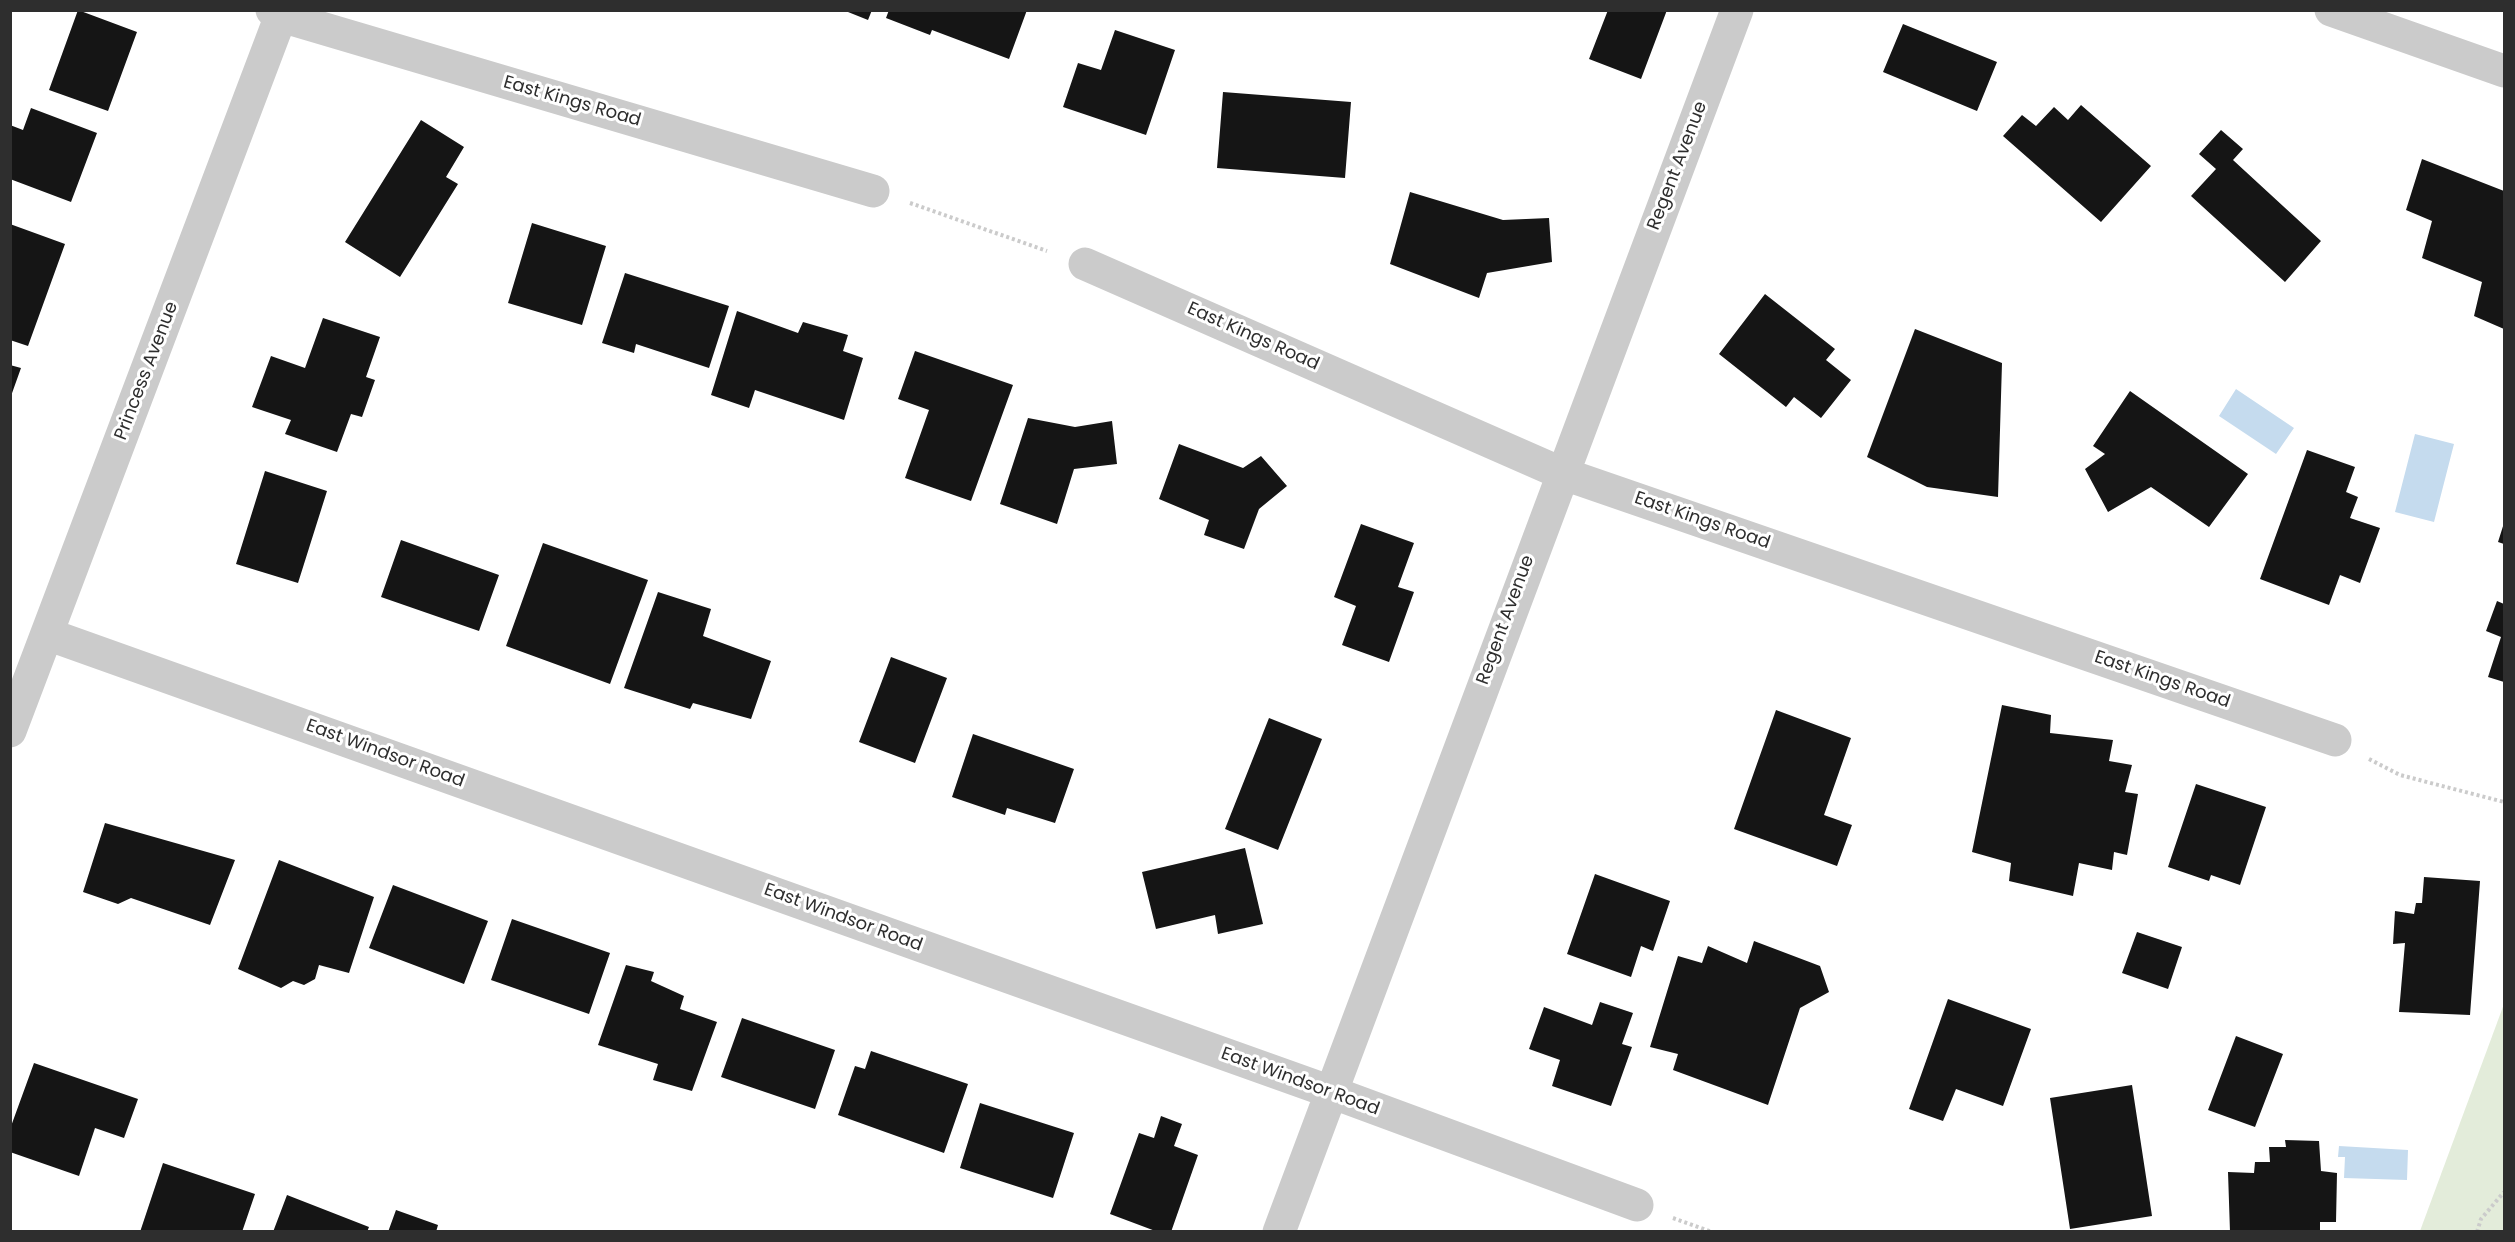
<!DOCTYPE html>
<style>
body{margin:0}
#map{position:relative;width:2515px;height:1242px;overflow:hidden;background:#fff;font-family:Poppins,sans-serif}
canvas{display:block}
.frame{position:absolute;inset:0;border:12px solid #2e2e2e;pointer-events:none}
</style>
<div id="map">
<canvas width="2515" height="1242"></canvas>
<div class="frame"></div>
</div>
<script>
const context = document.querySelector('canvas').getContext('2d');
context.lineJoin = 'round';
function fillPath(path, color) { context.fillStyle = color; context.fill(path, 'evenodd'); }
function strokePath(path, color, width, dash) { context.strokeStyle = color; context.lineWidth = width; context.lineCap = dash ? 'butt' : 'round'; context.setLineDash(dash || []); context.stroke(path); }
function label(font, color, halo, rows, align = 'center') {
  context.font = font + ' Poppins,sans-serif'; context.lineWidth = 6; context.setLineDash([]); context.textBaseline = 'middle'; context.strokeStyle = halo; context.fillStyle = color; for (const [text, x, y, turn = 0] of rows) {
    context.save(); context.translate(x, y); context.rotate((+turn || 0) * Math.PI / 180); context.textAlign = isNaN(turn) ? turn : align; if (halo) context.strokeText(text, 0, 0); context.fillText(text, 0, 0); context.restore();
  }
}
const green = new Path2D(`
 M2504,1004V1231H2420Z`);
const water = new Path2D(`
 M2236,389L2294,428L2276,454L2219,416Z
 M2415,434L2454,444L2434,522L2395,512Z
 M2339,1146L2408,1150L2407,1180L2344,1178L2345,1157H2338Z`);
const building = new Path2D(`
 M78,10L137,32L108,111L49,90Z
 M843,10H872L868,20Z
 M889,10H1027L1009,59L932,30L930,35L886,18Z
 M1608,10H1667L1641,79L1589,59Z
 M1903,24L1997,62L1977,111L1883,72Z
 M1115,30L1175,50L1146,135L1063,107L1078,63L1101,70Z
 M1223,92L1351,102L1345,178L1217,168Z
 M2081,105L2151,166L2101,222L2003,136L2022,115L2036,126L2054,107L2068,120Z
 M31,108L97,133L71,202L10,179V125L23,130Z
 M421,120L464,147L446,177L458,184L400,277L345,242Z
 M2221,130L2243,149L2233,160L2321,241L2285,282L2191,196L2216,169L2199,154Z
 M2422,159L2504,191V329L2474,316L2482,282L2422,258L2432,221L2406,210Z
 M1410,192L1503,220L1549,218L1552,262L1487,273L1479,298L1390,264Z
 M532,223L606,246L582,325L508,303Z
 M10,224L65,244L28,346L10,340Z
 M625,273L729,306L709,368L636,344L634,353L602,343Z
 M1765,294L1835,349L1826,360L1851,380L1821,418L1794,397L1786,407L1719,354Z
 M737,311L798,333L803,322L848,335L843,351L863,358L844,420L755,390L749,408L711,395Z
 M323,318L380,337L366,377L375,380L362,417L351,414L337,452L285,434L291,420L252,407L271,356L305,368Z
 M1915,329L2002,363L1998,497L1927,487L1867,457Z
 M915,351L1013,385L971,501L905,478L929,410L898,399Z
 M10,365L21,368L11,396H10Z
 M2130,391L2248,474L2209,527L2151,487L2108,512L2085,469L2105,454L2093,446Z
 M1028,418L1075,427L1112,421L1117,464L1074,469L1057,524L1000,504Z
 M1179,444L1243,468L1261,456L1287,486L1259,509L1244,549L1204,535L1209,520L1159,499Z
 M2307,450L2355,467L2346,492L2358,497L2350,518L2380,528L2360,583L2340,575L2329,605L2260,579Z
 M265,471L327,491L298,583L236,564Z
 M2504,523V544L2498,542Z
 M1361,524L1414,543L1398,587L1414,592L1389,662L1342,645L1356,606L1334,597Z
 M401,540L499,575L479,631L381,597Z
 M543,543L648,580L610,684L506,646Z
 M658,592L711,609L703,636L771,661L751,719L693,703L690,709L624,688Z
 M2497,601L2504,604V682L2488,677L2501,637L2486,631Z
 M891,657L947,678L915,763L859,742Z
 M2002,705L2051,715L2050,733L2113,740L2109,761L2132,765L2125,792L2138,794L2127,855L2114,852L2112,870L2079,863L2073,896L2009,881L2011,863L1972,852Z
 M1776,710L1851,738L1824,815L1852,825L1837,866L1734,829Z
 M1269,718L1322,739L1278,850L1225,829Z
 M973,734L1074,769L1055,823L1007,808L1005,815L952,797Z
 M2196,784L2266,807L2240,885L2211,875L2209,881L2168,867Z
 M105,823L235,860L210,925L131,898L118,904L83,892Z
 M1245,848L1263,924L1218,934L1215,915L1156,929L1142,872Z
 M279,860L374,897L349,973L319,965L315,979L304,985L293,981L281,988L238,969Z
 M1595,874L1670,901L1653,951L1641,946L1631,977L1567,954Z
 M2424,877L2480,881L2470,1015L2399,1012L2405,943L2393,944L2395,911L2414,914L2416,903H2422Z
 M393,885L488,921L464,984L369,948Z
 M512,919L610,953L589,1014L491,980Z
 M2137,932L2182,947L2168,989L2122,973Z
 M1754,941L1820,966L1829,992L1800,1008L1768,1105L1673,1070L1678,1054L1650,1047L1678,956L1702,963L1708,946L1747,963Z
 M626,965L654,972L651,981L684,996L680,1009L717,1022L692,1091L653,1080L658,1064L598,1045Z
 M1948,999L2031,1029L2003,1106L1956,1089L1943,1121L1909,1109Z
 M1600,1002L1633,1013L1622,1044L1632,1047L1611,1106L1552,1086L1560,1060L1529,1049L1544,1007L1592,1025Z
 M742,1018L835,1050L815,1109L721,1077Z
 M2236,1036L2283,1054L2255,1127L2208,1110Z
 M871,1051L968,1084L944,1153L838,1115L855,1066L865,1069Z
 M34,1063L138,1099L124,1138L95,1128L79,1176L10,1152V1129Z
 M2132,1085L2152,1216L2070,1229L2050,1098Z
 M980,1103L1074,1133L1053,1198L960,1168Z
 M1161,1116L1182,1124L1174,1146L1198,1155L1171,1232H1158L1110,1214L1139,1133L1154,1138Z
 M2285,1140L2319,1141L2321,1171L2337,1173L2336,1222H2320V1232H2230L2228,1172L2254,1173L2255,1162H2270L2269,1147H2286Z
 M163,1163L255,1194L242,1232H140Z
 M287,1195L369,1227L367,1232H273Z
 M396,1210L438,1225L436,1232H388Z`);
const path = new Path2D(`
 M910,203L1047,251
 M2369,759L2400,775L2504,802
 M1673,1218L1712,1232
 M2477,1232L2481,1219L2504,1192`);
const minor = new Path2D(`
 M272,10L281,16L873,191
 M2331,10L2504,71
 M1085,264L1561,473L2335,740
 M47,634L1331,1092L1637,1205
 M10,731L283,10
 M1279,1232L1737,10`);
const streetNames = [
 ["East Kings Road",572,102,16],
 ["Regent Avenue",1678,166,-69],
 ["East Kings Road",1253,337,24],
 ["Princess Avenue",147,371,-69],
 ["East Kings Road",1702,521,19],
 ["Regent Avenue",1506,620,-70],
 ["East Kings Road",2162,680,19],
 ["East Windsor Road",385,754,20],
 ["East Windsor Road",843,918,20],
 ["East Windsor Road",1300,1082,20]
];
fillPath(green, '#e3ecda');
fillPath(water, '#c5dbee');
fillPath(building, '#151515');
strokePath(path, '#cbcbcb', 4, [3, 3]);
strokePath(minor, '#cbcbcb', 33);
label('18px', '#2e2e2e', '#fff', streetNames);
</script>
